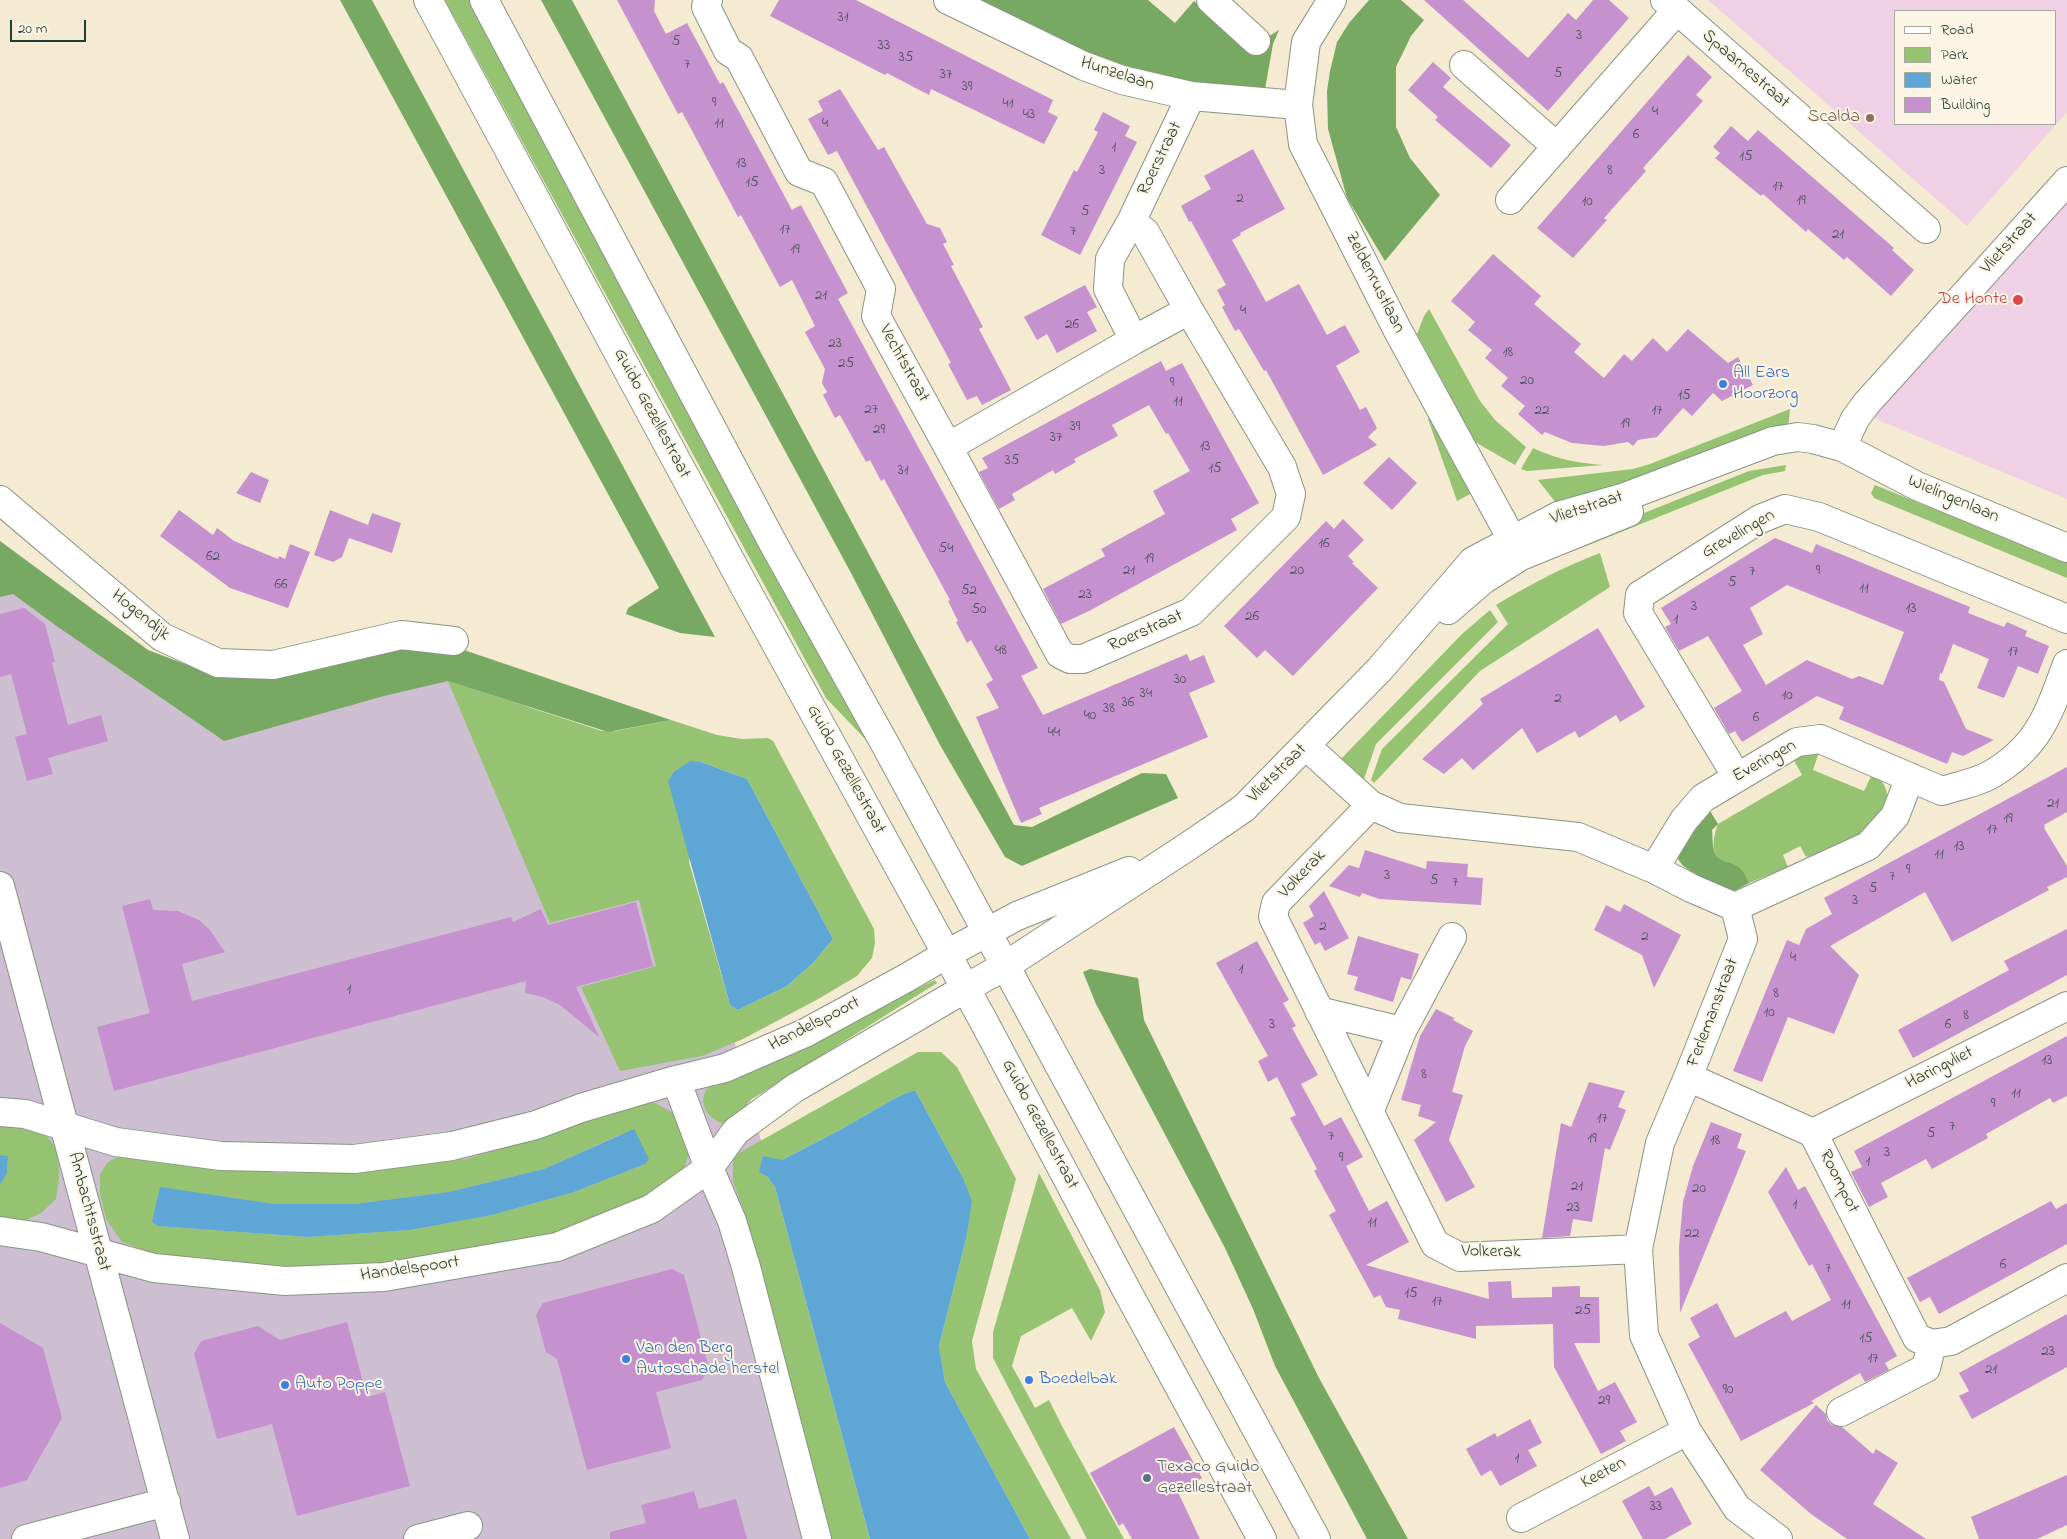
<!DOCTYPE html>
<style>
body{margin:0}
#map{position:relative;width:2067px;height:1539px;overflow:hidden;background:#f5ebd3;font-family:"Indie Flower",sans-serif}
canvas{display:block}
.legend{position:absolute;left:1894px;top:10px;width:162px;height:115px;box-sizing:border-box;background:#fcf5e5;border:1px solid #a4ab9e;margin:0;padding:6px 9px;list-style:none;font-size:15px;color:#1f3d34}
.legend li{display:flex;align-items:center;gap:10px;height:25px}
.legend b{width:25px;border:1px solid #a4ab9e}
.scale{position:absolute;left:10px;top:20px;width:76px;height:22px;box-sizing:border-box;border:2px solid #1f3d34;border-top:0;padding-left:6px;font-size:15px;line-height:18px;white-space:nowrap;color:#1f3d34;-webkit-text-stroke:4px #fcf5e5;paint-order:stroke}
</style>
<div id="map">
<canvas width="2067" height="1539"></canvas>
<ul class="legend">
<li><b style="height:6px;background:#fff"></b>Road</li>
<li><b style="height:14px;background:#96c371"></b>Park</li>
<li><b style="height:14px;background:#5ea6d5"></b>Water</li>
<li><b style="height:14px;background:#c691cf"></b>Building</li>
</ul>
<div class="scale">20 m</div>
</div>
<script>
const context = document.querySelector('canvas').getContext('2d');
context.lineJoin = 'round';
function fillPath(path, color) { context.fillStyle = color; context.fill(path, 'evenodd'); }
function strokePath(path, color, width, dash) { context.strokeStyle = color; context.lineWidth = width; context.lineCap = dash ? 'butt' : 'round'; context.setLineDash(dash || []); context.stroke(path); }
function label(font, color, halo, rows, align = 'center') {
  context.font = font + ' "Indie Flower",sans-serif'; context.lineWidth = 4; context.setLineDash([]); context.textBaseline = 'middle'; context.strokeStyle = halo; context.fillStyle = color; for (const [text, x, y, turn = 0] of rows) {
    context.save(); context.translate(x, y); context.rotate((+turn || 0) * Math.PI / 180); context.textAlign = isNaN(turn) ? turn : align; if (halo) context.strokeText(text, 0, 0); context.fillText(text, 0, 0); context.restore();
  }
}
const built = new Path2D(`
 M1708,0H2067V112L1967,226ZM2056,11V124H1896V11Z
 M2067,184V499L1869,416Z`);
const industrial = new Path2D(`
 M0,580L191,710L465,673L665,783L868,1539H0Z`);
const green = new Path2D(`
 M445,0H471L869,743L826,698Z
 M1429,309L1480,401L1495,420L1526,447L1515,465L1475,442L1417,334L1424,316Z
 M1790,409L1788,429L1560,508L1538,480L1633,469L1650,464Z
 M1432,417L1472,493L1457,501L1428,419Z
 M1533,448C1556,459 1578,463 1603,465L1527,471L1521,469Z
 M1786,465L1785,471L1763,475L1581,548L1577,547L1574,541L1749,471Z
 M1875,485L2067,563V578L1874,498L1871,493Z
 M1600,553L1610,587L1480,671L1374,783L1371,780L1382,749L1508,624L1496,605C1529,585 1563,567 1600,553Z
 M1490,610L1498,622L1376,744L1363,782L1340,760L1463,633Z
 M448,681L602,731H615L671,720L717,735L742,739L768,738L773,741L874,929L875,943L872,958L857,976L820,998L743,1039L702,1056L620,1071L581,987L656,966L639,900L550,923ZM701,762L747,779L833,939L813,963L787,986L738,1010L730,1005L689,862Z
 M1820,749L1813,770L1864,791L1873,772C1883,782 1890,789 1886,805C1877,840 1836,849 1806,857L1800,846L1783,855L1788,867L1749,883C1746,877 1743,871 1737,867C1733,863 1731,865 1726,863C1709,859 1713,836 1718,824L1802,775L1791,755Z
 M935,980L937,983L749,1101C744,1107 738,1120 731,1123C720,1127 706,1115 704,1105C702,1099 705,1094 706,1089Z
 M918,1052H941L957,1067L1016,1179L972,1341L976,1369L1071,1539H1030L945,1382L939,1346L966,1239L962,1176L915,1090L897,1097L840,1130L782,1160L767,1176L775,1187L870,1539H830L743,1208L733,1182V1159L739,1153Z
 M636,1100L655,1103L673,1113L685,1127L689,1153L683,1172L671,1186L573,1230L418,1262L327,1270L234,1266L155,1254L122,1242L106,1219L100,1194V1174L108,1162L130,1151L158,1153L275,1173H343L466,1159L562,1131L614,1105ZM619,1135L649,1159L645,1164L574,1192L492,1215L410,1230L308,1237L159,1226L152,1222L161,1188L274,1204H354L449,1192L544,1169Z
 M0,1124L45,1134L58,1150L59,1179L56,1199L41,1213L20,1223H0V1185L7,1173L8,1156L0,1155Z
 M1039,1173L1100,1290L1105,1312L1091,1341L1072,1308L1021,1336L1012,1366L1035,1408L1049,1400L1064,1430L1124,1539H1087L993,1358V1332Z`);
const forest = new Path2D(`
 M340,0H372L715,637L680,633L626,614L628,608L659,588Z
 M541,0H572L1014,825L1032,827L1142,773L1166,774L1178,798L1022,866L1005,857L940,745L851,573Z
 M974,0H1148L1175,23L1194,1L1256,52L1268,37L1279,30L1273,44L1264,95L1161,81L1099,66Z
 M1369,0H1401L1424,20L1411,36L1396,67V127L1410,158L1440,195L1385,261L1347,198L1328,129L1327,91L1330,71L1337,42L1349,23Z
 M0,541L148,650L214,675L402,641L452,646L671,720L608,732L448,681L384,696L224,741L58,627L13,594L0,597Z
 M1707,806L1718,824L1712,830C1713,836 1712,843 1714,850C1717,864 1729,860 1738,867C1744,871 1746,877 1749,883L1734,891C1721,886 1687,873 1680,862C1677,858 1678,854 1678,850Z
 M1090,969L1138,978L1144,1020L1319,1378L1408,1539H1367L1275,1366L1253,1309L1225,1248L1096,1004L1083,972Z`);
const water = new Path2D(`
 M690,761L701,762L747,779L833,939L813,963L787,986L738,1010L730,1005L668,781L674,772Z
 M915,1090L962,1176L972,1201L966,1239L939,1346L945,1382L1030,1539H870L775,1187L767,1176L759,1172L763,1156L782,1160L840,1130L897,1097Z
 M634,1129L649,1159L645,1164L574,1192L492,1215L410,1230L308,1237L158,1226L152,1222L160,1187L274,1204H354L449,1192L544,1169Z
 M0,1155L8,1156L7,1173L0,1185Z`);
const building = new Path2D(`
 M617,0H655L654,11L666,34L687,23L720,84L723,82L792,210L801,205L848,293L838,299L1038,668L1021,676L1043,715L1187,654L1190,661L1204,655L1215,682L1189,693L1208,737L1039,808L1042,814L1021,823L976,717L999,708L986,684L993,680L971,640L967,643L956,622L958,621L948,601L950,600L884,479L881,481L870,460L866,462L840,415L835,418L823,395L827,392L822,383L825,369L805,332L815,326L792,280L780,287L741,215L738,217L682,112L678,114Z
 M779,0H856L1053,100L1048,112L1058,117L1044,144L931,89L929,95L887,73L885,75L770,16Z
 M1424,0H1463L1528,58L1568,13L1576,20L1593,0H1609L1629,18L1548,111Z
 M1688,55L1712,77L1696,95L1703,101L1643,168L1646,171L1604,218L1607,220L1573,258L1537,228Z
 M1433,62L1451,78L1443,87L1511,145L1491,168L1435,120L1438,117L1408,90Z
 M840,89L878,150L884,147L927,224L940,228L947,242L943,244L954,265L951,266L983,327L979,329L1011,390L982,405L977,396L967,400L948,364L951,363L837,151L828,155L808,119L823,111L818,101Z
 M1103,112L1130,126L1125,136L1137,142L1080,255L1041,235L1074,170L1077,172L1098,132L1094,130Z
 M1731,126L1748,141L1758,130L1894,248L1892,250L1914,270L1891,296L1847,257L1844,260L1808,229L1806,232L1763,194L1761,196L1715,158L1720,153L1713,147Z
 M1253,149L1285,209L1240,233L1241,235L1232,240L1266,302L1299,284L1327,335L1345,325L1360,352L1336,366L1360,410L1366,407L1377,428L1368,437L1377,445L1323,475L1266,370L1264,371L1239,329L1235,331L1222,307L1225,305L1217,290L1226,285L1191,221L1189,222L1181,206L1211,189L1204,176Z
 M1493,254L1541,296L1534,304L1581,344L1574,352L1604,378L1624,354L1632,361L1653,338L1667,352L1688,329L1728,363L1738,357L1753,385L1722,401L1713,393L1692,416L1683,408L1657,437L1638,440L1633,446L1628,442L1604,446L1572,443L1545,432L1542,435L1518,414L1525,406L1501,386L1508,378L1485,358L1492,350L1468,330L1475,322L1451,301Z
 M1085,285L1097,307L1087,312L1097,331L1057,353L1047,334L1037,340L1024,317Z
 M1161,361L1166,371L1182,363L1259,503L1231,519L1237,530L1089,611L1061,624L1043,589L1105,556L1101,549L1165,514L1153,491L1190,471L1168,433L1166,434L1149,405L1112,425L1118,436L1074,459L1076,462L1055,474L1053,470L1012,494L1015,500L999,509L979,472L988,468L982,458Z
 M1389,457L1417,483L1392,510L1363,483Z
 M251,472L269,480L260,503L236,493Z
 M179,510L213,535L217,528L234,541L278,559L279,556L285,559L290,544L310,552L288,608L230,588L160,536Z
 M330,510L368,525L372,513L401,523L392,553L349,538L342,557L333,562L314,555Z
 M1343,519L1364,540L1348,556L1354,562L1352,563L1378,588L1293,676L1265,650L1257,658L1224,626L1326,521L1334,529Z
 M1775,538L1812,553L1816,544L1970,607L1968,613L2004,627L2007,622L2027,631L2025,636L2049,646L2038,674L2018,666L2004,698L1977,688L1989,659L1953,644L1942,674L1940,673L1939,680L1944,682L1966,729L1994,740L1963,756L1952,752L1947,764L1839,719L1844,707L1817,696L1742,742L1735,731L1729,734L1714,708L1742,691L1708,636L1679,651L1665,627L1671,624L1661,608ZM1787,585L1904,632L1883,685L1859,676L1852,679L1807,660L1766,685L1743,645L1763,634L1750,608Z
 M24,608L45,624L55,662L52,663L68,725L101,715L108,741L48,758L53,774L27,781L15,737L27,734L11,674L0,677V614Z
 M1598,628L1645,707L1620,722L1616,715L1579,738L1575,731L1537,753L1522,728L1473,770L1462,758L1444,774L1422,759L1483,704L1480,699Z
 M2067,767V812L2044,825L2045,827L2044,828L2067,866V877L2047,887L2049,890L1952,942L1925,892L1830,946L1859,975L1834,1034L1788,1017L1762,1082L1733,1071L1787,940L1799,945L1806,929L1832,914L1824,898Z
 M1365,850L1426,869L1427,861L1468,864L1467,877L1483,878L1481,905L1379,899L1362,893L1360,897L1329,886L1349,865L1359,868Z
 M1324,891L1349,938L1325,951L1320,942L1315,945L1303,923L1314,916L1309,906Z
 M150,899L153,910L178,911L199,920L210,930L225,952L182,964L192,1001L511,917L513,922L541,909L548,925L636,902L653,966L576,987L599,1037L560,1005L543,997L525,993L526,981L114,1091L97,1027L150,1013L122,906Z
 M1624,904L1681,935L1654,988L1642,955L1594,930L1606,905L1620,912Z
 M2067,929V975L1913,1058L1898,1030L2009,970L2004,961Z
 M1358,936L1419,954L1411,980L1401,977L1393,1002L1354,990L1358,977L1347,974Z
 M1257,941L1289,1000L1283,1003L1296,1026L1292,1028L1318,1075L1301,1084L1324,1126L1341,1117L1353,1139L1363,1157L1346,1166L1369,1211L1387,1201L1409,1242L1366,1265L1489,1299L1488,1282L1511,1281L1512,1298L1552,1297V1287L1580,1286V1297H1599L1600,1343H1574L1598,1391L1615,1382L1637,1422L1620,1431L1626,1441L1601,1454L1554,1367L1553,1324L1476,1326V1339L1398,1319L1400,1310L1386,1307L1380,1295L1374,1298L1329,1215L1336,1211L1314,1171L1317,1169L1290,1118L1296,1115L1277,1077L1268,1082L1258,1061L1268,1056L1216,963Z
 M1436,1009L1454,1018L1453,1020L1473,1031L1465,1046L1452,1092L1463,1095L1449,1140L1475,1187L1446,1202L1414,1140L1436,1122L1418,1116L1421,1105L1401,1100L1420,1036Z
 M2067,1036V1096L2053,1103L2050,1098L1986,1134L1988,1138L1932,1169L1926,1159L1881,1183L1888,1197L1869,1207L1851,1172L1862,1167L1854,1151Z
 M1589,1082L1625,1091L1618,1107L1626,1110L1610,1150L1605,1148L1592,1222L1573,1219L1570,1236L1542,1238L1561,1123L1571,1127Z
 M1711,1122L1742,1134L1737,1148L1746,1151L1680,1313L1679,1247L1683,1202L1693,1166Z
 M1786,1167L1798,1190L1805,1186L1897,1356L1885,1363L1889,1370L1865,1382L1860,1373L1811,1401L1814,1403L1741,1441L1688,1344L1700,1337L1690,1318L1717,1303L1735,1338L1786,1311L1792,1321L1831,1300L1812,1264L1809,1266L1768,1192Z
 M2051,1201L2056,1209L2067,1203V1244L1939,1314L1930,1297L1920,1302L1907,1278Z
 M672,1269L684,1275L709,1368L702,1380L656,1392L671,1448L587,1470L557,1359L546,1352L536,1315L543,1303Z
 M2067,1314V1367L1972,1419L1959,1396L1969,1391L1959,1373Z
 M347,1322L367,1397L385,1392L410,1486L297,1516L272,1424L217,1439L194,1354L201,1341L258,1326L280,1340Z
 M0,1323L43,1348L62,1418L27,1480L0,1488Z
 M1816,1405L1826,1414L1827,1420L1832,1425L1842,1427L1873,1454L1876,1449L1898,1463L1873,1504L1926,1539H1847L1811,1514L1760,1470Z
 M1530,1419L1542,1443L1528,1450L1537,1466L1500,1486L1491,1470L1481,1476L1466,1449L1495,1433L1497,1437Z
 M1174,1427L1202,1478L1178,1492L1200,1539H1132L1123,1523L1119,1526L1090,1473Z
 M2067,1475V1525L2037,1539H1979L1971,1517Z
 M1649,1486L1655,1496L1672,1487L1692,1524L1665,1539H1643L1622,1501Z
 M694,1491L699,1509L736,1499L747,1539H610V1532L646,1523L641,1505Z`);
const street = new Path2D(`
 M708,0L706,7L728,51L739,58L799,172L824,182L881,289L876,316L948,447L1134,340
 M948,0L1084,66L1122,80L1191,96L1298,105
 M1211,0L1256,41
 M1677,10L1926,229
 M1464,65L1557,147
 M1510,200L1677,10L1665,0
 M1189,310L1134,340L1108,289L1110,259L1131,222L1191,96
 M948,447L1060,654L1070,659H1083L1191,612L1286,517L1291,494L1282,467L1189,310L1145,232L1131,222
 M1842,447L1855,419L1866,404L2067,181
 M0,500L162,637L218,663L273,665L401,635L454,641
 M1306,746L1371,805L1400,818L1578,837L1654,869L1691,888L1735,907L1743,939L1688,1077L1660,1143L1638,1249L1644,1335L1687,1431L1737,1508L1778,1539
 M1737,777L1638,613L1640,595L1760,519L1785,509L1819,517L2067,619
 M1371,805L1276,903L1273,917L1435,1244L1460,1257L1638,1249
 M1654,869L1684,820L1703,798L1797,742L1820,739L1942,791C1957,786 1976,783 1990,775C2039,747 2049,713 2067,664
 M0,886L175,1539
 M1735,907L1868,846L1895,816L1910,777
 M1319,1011L1402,1031
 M1688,1077L1813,1133L1917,1338L1932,1344L1951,1341L2067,1278
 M676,1080L709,1168L732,1221L746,1267L817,1539
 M1370,1110L1402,1031L1452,937
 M0,1112L25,1114L116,1142L221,1156L354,1159L452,1146L536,1125L581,1108L676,1080L725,1068L805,1033L908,977L947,954
 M1813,1133L2067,1006
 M0,1231L41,1237L154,1268L285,1281L384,1277L557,1247L651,1209L709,1168L736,1131L795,1088L966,988
 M1841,1412L1926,1368L1932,1344
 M1521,1518L1687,1431
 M26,1539L166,1502
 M418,1539L468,1526`);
const secondary = new Path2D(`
 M428,0L742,582L983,1020L1126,1289L1262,1539
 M484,0L774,545L885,744L1316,1539
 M1332,0L1306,42L1298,105L1303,144L1397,329L1520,554
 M1448,610L1483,580L1521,556L1629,512
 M947,954L1017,916L1129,871
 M966,988L1005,966L1187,847L1244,808L1380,669L1473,561L1558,516L1622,498L1773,441L1798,437L1813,439L1842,447L1917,486L2067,548`);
const markers = [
 [1870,118,5,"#8d6e63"],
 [2018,300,6,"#e0444e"],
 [1723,384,5,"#3f7fe0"],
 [626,1359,5,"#3f7fe0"],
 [1029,1380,5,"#3f7fe0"],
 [285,1385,5,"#3f7fe0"],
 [1147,1478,5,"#5c6f8a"]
];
const numberNames = [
 ["31",843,19],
 ["3",1579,37],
 ["5",676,43],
 ["33",884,47],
 ["35",906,59],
 ["7",687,66],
 ["5",1558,75],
 ["37",946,76],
 ["39",967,88],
 ["9",714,104],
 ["41",1008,105],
 ["4",1655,113],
 ["43",1029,116],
 ["11",719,125],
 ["4",825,125],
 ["6",1636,136],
 ["1",1114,149],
 ["15",1746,158],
 ["13",741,165],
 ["3",1102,172],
 ["8",1610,172],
 ["15",752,184],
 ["17",1778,188],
 ["2",1240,200],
 ["19",1801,202],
 ["10",1587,203],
 ["5",1085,213],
 ["17",785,231],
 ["7",1073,233],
 ["21",1838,236],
 ["19",795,251],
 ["21",821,297],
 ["4",1243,312],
 ["26",1072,326],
 ["23",835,345],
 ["18",1508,354],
 ["25",846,365],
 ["20",1527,382],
 ["9",1172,384],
 ["15",1684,397],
 ["11",1178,403],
 ["27",871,411],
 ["22",1542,412],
 ["17",1657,412],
 ["19",1625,425],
 ["39",1075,428],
 ["29",879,431],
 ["37",1056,439],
 ["13",1205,448],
 ["35",1012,462],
 ["15",1215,470],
 ["31",903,472],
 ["16",1324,545],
 ["54",946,550],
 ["62",213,558],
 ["19",1149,560],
 ["21",1129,572],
 ["20",1297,572],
 ["9",1818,572],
 ["7",1752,573],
 ["5",1732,584],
 ["66",281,586],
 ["11",1864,590],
 ["52",969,592],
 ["23",1085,596],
 ["3",1694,608],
 ["13",1911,610],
 ["50",979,611],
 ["26",1252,618],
 ["1",1676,621],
 ["48",1001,652],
 ["17",2013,653],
 ["30",1180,681],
 ["34",1146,695],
 ["10",1787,697],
 ["2",1558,700],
 ["36",1128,704],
 ["38",1109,710],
 ["40",1090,717],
 ["6",1756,719],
 ["44",1054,734],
 ["21",2053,805],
 ["19",2008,820],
 ["17",1992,831],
 ["13",1959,848],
 ["11",1939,856],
 ["9",1908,871],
 ["3",1387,877],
 ["7",1892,878],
 ["5",1434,882],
 ["7",1455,884],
 ["5",1873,890],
 ["3",1855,902],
 ["2",1323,928],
 ["2",1645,938],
 ["4",1793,959],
 ["1",1241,971],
 ["1",349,991],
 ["8",1776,995],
 ["10",1769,1014],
 ["8",1966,1017],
 ["3",1272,1026],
 ["6",1948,1026],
 ["13",2047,1062],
 ["8",1424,1076],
 ["11",2016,1095],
 ["9",1993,1105],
 ["17",1602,1120],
 ["7",1952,1128],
 ["5",1931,1135],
 ["7",1331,1138],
 ["19",1592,1140],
 ["18",1715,1142],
 ["3",1887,1154],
 ["9",1341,1159],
 ["1",1868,1163],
 ["21",1577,1188],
 ["20",1699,1190],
 ["1",1795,1206],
 ["23",1573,1209],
 ["11",1372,1224],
 ["22",1692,1235],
 ["6",2003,1266],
 ["7",1828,1270],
 ["15",1411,1295],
 ["17",1437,1303],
 ["11",1846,1306],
 ["25",1583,1312],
 ["15",1866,1340],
 ["23",2048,1353],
 ["17",1873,1360],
 ["21",1991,1371],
 ["90",1728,1391],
 ["29",1604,1402],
 ["1",1517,1460],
 ["33",1656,1508]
];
const streetNames = [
 ["Spaarnestraat",1745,70,41],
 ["Hunzelaan",1117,75,18],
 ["Roerstraat",1161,159,-64],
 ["Vlietstraat",2010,244,-48],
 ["Zeldenrustlaan",1374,283,63],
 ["Vechtstraat",903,364,61],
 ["Guido Gezellestraat",651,414,62],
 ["Wielingenlaan",1953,500,23],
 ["Vlietstraat",1587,509,-18],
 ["Grevelingen",1739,535,-30],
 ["Hogendijk",140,616,39],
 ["Roerstraat",1146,632,-24],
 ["Everingen",1765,762,-29],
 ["Guido Gezellestraat",845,770,61],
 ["Vlietstraat",1278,774,-45],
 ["Volkerak",1303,875,-46],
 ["Ferlemanstraat",1714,1013,-69],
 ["Handelspoort",815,1025,-27],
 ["Haringvliet",1940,1069,-27],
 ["Guido Gezellestraat",1039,1125,62],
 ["Roompot",1838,1182,63],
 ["Ambachtsstraat",88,1212,75],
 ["Volkerak",1491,1253,1],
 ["Handelspoort",410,1270,-8],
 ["Keeten",1604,1474,-28]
];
const educationNames = [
 ["Scalda",1860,118]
];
const healthNames = [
 ["De Honte",2007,300]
];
const shopNames = [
 ["All Ears",1733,374],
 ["Hoorzorg",1733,395],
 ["Van den Berg",636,1349],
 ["Autoschade herstel",636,1370],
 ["Boedelbak",1039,1380],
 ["Auto Poppe",295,1385]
];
const serviceNames = [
 ["Texaco Guido",1157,1468],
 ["Gezellestraat",1157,1489]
];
fillPath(built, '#f0d0e4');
fillPath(industrial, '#cebed1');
fillPath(green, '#96c371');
fillPath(forest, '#78a963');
fillPath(water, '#5ea6d5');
fillPath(building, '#c691cf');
strokePath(street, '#8a9484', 30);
strokePath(secondary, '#8a9484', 30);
strokePath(street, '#fff', 28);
strokePath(secondary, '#fff', 28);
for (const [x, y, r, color] of markers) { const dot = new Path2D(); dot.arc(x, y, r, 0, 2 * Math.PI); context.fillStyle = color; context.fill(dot); strokePath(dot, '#fcf5e5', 2); }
label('15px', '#49525b', null, numberNames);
label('18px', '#1f3d34', '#fcf5e5', streetNames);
label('18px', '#785e54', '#fcf5e5', educationNames, 'right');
label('18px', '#be3a42', '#fcf5e5', healthNames, 'right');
label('18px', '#366cbe', '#fcf5e5', shopNames, 'left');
label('18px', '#4e5e75', '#fcf5e5', serviceNames, 'left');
</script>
